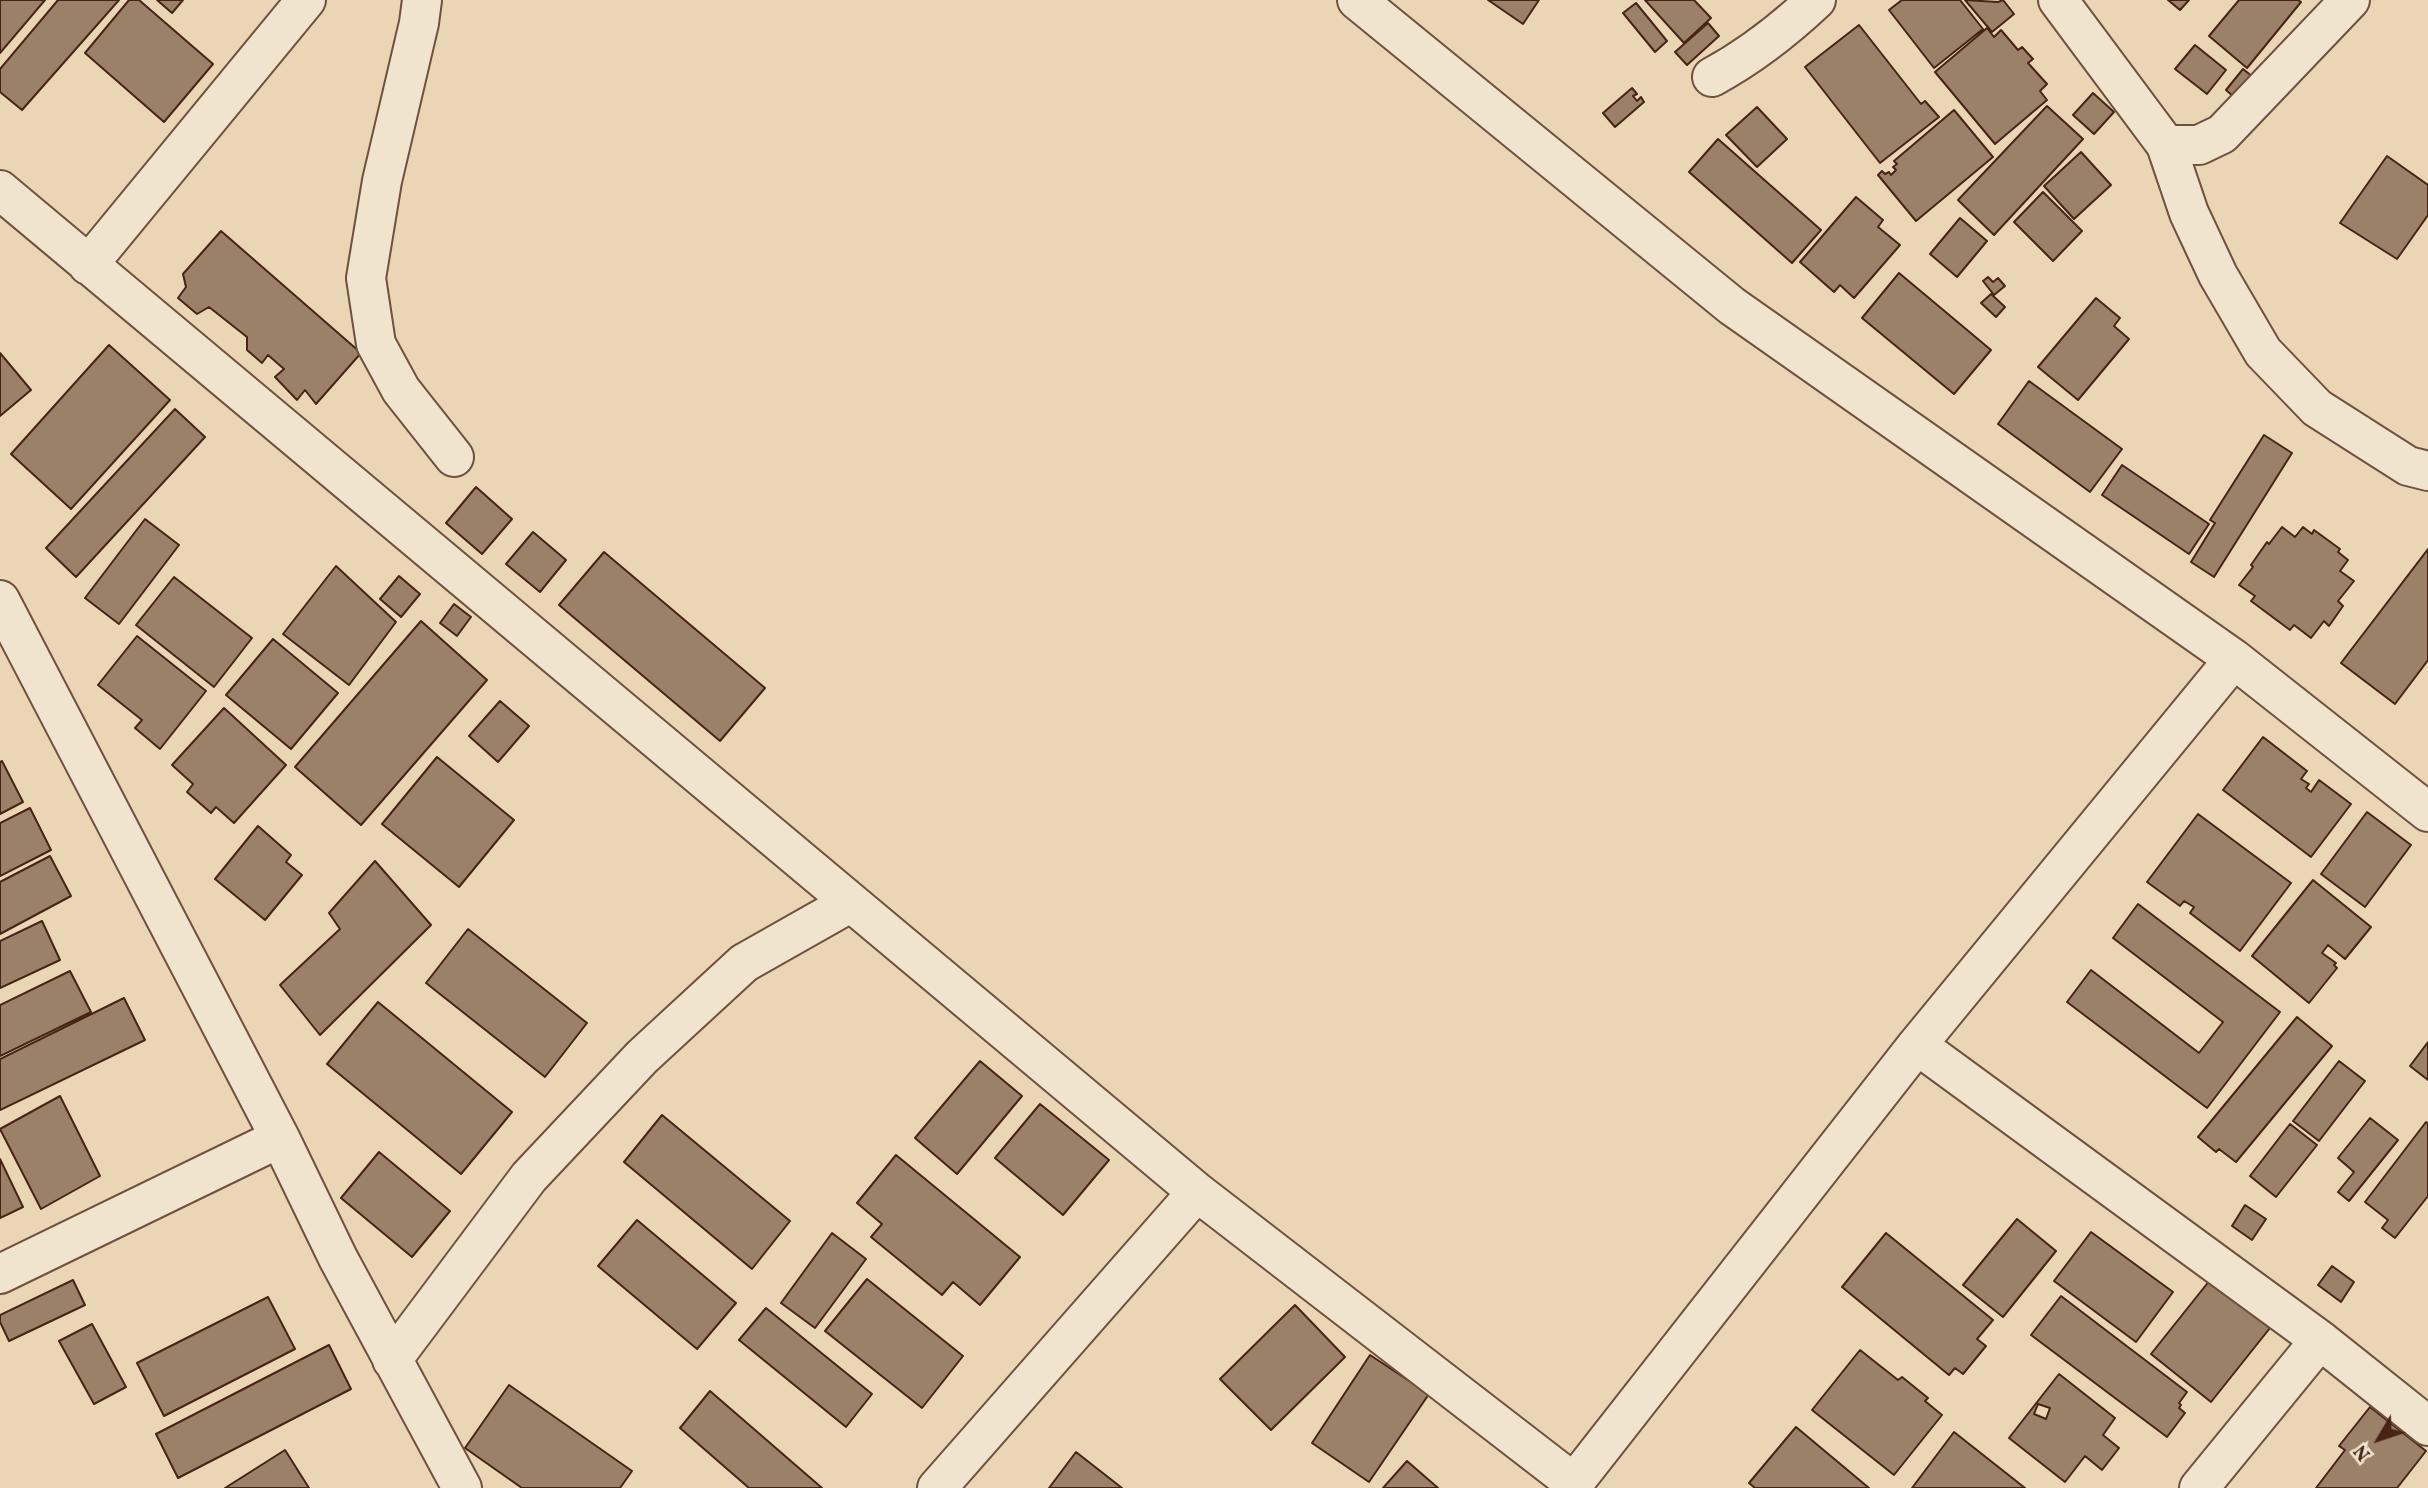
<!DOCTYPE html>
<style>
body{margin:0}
#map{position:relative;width:2428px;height:1488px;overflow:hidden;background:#ead6b5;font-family:Vollkorn,serif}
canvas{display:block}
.north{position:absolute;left:2344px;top:1404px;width:70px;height:70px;-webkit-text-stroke:5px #f1e4cf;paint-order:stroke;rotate:231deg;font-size:19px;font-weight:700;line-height:28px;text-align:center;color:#472416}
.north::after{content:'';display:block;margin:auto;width:24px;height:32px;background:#472416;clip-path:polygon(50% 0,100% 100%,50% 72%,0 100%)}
</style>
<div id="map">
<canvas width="2428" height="1488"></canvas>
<div class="north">N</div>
</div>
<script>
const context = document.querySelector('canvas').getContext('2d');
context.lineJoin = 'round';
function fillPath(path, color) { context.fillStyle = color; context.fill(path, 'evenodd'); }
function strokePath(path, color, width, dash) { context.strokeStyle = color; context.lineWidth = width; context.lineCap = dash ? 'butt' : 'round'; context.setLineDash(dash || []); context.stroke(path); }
const building = new Path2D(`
 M0,0H45L0,53Z
 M58,0H119L22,110L0,92V69Z
 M129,0H139L213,64L164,122L85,53Z
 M157,0H183L172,13Z
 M1488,0H1539L1523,24Z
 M1645,0H1694L1711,18L1684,43Z
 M1902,0H1960L1983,29L1934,68L1889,10Z
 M1965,0L1998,2L2003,0L2014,14L1992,32Z
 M2168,0H2189L2180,10Z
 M2239,0H2298L2301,2L2247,68L2209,36Z
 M1636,3L1667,41L1655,52L1623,13Z
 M1708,23L1719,36L1687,65L1675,52Z
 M1859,25L1921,104L1925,101L1939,117L1880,163L1805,67Z
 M1987,28L1994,37L2001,30L2018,50L2022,47L2033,59L2028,63L2047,84L2040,91L2047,100L1995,144L1935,72Z
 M2195,45L2226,70L2207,94L2175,69Z
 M2243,69L2253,77L2236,99L2226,90Z
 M1632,88L1637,94L1633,96L1637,101L1641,97L1644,102L1615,127L1603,113Z
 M2093,93L2114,112L2094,134L2073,115Z
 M2047,106L2083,139L1994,235L1958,200Z
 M1757,107L1787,139L1757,167L1726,135Z
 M1954,110L1993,157L1916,221L1878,175L1882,171L1885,174L1889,172L1891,175L1896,170L1893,167L1897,164L1894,161Z
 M1718,139L1821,230L1792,263L1689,172Z
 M2081,152L2111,185L2074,219L2044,186Z
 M2387,156L2428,185V215L2397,259L2340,223Z
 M2043,192L2082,231L2053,261L2014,222Z
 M1856,197L1883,220L1878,227L1900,245L1854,298L1840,285L1834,292L1800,262Z
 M1960,218L1987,241L1957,277L1930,254Z
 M221,231L361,353L316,404L305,390L297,400L275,377L284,369L268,355L262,363L247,350V337L209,307L197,314L178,298L186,287L183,274Z
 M1899,273L1991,350L1954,394L1862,318Z
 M1988,277L1993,282L1998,278L2005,286L1994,295L1983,281Z
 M1991,294L2005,307L1996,317L1981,303Z
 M2096,298L2120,318L2114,326L2129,339L2078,400L2038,367Z
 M109,345L170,400L71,509L11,454Z
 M0,353L31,390L0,416Z
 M2029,381L2122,449L2090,492L1998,424Z
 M175,409L205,437L76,577L46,548Z
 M2264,435L2292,453L2214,577L2191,562L2215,523L2210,520Z
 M2122,465L2209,524L2189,554L2102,495Z
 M476,487L512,519L482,554L446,523Z
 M145,519L179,545L119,624L85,598Z
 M2282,527L2295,537L2303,527L2312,534L2314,530L2340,549L2338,552L2348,560L2340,571L2354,581L2338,601L2343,606L2329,626L2324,621L2311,638L2294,625L2290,630L2251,601L2255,596L2239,585L2253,567L2251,565L2267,542L2269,544Z
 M533,532L566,560L540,592L506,564Z
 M2428,549V660L2395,704L2341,663Z
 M604,552L765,688L720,741L559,605Z
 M336,566L396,622L349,685L283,634Z
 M399,576L420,594L401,617L380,599Z
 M174,577L252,638L214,687L136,625Z
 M454,604L471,617L457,636L440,623Z
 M421,621L487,680L361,825L295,767Z
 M137,636L206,691L160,749L135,728L142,720L98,685Z
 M273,639L338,693L291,749L226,695Z
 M500,701L529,726L498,762L469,736Z
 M224,708L286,765L234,823L216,807L211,813L187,792L193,784L172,765Z
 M2263,737L2307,771L2301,779L2309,784L2306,788L2311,792L2319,780L2351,804L2311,857L2223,790Z
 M437,757L514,820L459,887L382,824Z
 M2,761L23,802L0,814V762Z
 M30,808L51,850L0,876V823Z
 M2367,812L2411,845L2365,907L2321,874Z
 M2198,814L2291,883L2240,951L2190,913L2194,907L2184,901L2180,906L2147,882Z
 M258,826L291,855L286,862L302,875L265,920L215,879Z
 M50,856L71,896L0,934V882Z
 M375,861L431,925L320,1035L280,985L340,929L329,913Z
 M2313,880L2371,927L2345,959L2328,945L2322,953L2336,963L2334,965L2337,968L2309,1003L2252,956Z
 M2138,904L2280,1012L2207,1108L2067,1002L2091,970L2199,1053L2223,1022L2113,938Z
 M42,921L60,960L0,988V941Z
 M468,929L587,1023L545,1077L426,983Z
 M70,971L91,1012L0,1056V1005Z
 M124,998L145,1040L0,1110V1059Z
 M378,1002L512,1112L461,1174L327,1064Z
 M2297,1017L2332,1046L2236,1162L2219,1149L2216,1152L2198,1137Z
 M2428,1042V1080L2410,1066Z
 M980,1061L1022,1096L957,1174L915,1138Z
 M2339,1061L2365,1081L2319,1141L2293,1121Z
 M60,1096L100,1176L41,1209L0,1129Z
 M1040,1104L1109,1160L1063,1215L995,1158Z
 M662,1115L790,1221L752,1269L624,1162Z
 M2370,1118L2398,1140L2349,1201L2338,1192L2354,1172L2338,1158Z
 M2426,1122L2428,1124V1196L2395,1238L2382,1228L2388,1220L2365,1202Z
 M2290,1124L2317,1145L2276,1197L2250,1176Z
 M379,1152L450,1211L412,1257L341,1198Z
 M896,1155L1020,1257L980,1305L953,1282L942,1295L871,1237L882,1224L857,1203Z
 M0,1159L23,1207L0,1218Z
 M2245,1205L2266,1219L2252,1240L2232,1226Z
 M2017,1219L2056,1251L2003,1317L1963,1285Z
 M637,1220L736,1303L697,1349L598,1266Z
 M2091,1232L2173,1292L2136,1342L2054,1281Z
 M832,1233L866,1259L815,1328L781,1303Z
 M1886,1233L1993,1320L1977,1339L1986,1346L1963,1374L1955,1368L1949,1375L1842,1287Z
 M2332,1266L2354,1282L2341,1302L2318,1285Z
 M867,1279L963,1356L922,1408L825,1331Z
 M73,1280L85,1305L9,1341L0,1322V1315Z
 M2210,1280L2270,1328L2211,1402L2151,1354Z
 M2061,1296L2187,1392L2179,1403L2181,1405L2179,1408L2185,1413L2167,1437L2031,1335Z
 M268,1297L295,1349L164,1416L137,1363Z
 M1295,1305L1345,1357L1271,1430L1220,1379Z
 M766,1308L872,1394L846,1427L739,1340Z
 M92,1324L126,1387L94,1404L59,1341Z
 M329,1345L351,1389L178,1478L156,1434Z
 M1860,1350L1898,1380L1902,1377L1928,1398L1925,1401L1942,1415L1894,1475L1812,1410Z
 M1370,1355L1429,1394L1369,1482L1312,1443Z
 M2059,1374L2115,1418L2103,1435L2119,1448L2102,1470L2085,1456L2065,1482L2009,1438ZM2038,1404L2050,1408L2046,1419L2034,1414Z
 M509,1385L632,1471L620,1488H522L465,1448Z
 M710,1391L822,1488H749L680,1428Z
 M2370,1407L2426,1451L2397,1488H2316L2345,1450L2339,1446Z
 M1796,1427L1869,1488H1755L1749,1483Z
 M1954,1432L2025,1488H1912Z
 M285,1450L309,1488H225Z
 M1076,1452L1122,1488H1049Z
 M1407,1461L1438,1488H1383Z`);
const minor = new Path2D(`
 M422,0L419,23L382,181L366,278L376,344L401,390L454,457
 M1357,0L1732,306L2234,659L2428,812
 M2058,0L2166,145L2189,213L2218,275L2263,352L2317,408L2408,466L2428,471
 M1712,77C1751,56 1784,30 1816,0
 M2166,145H2199L2222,134L2350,0
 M0,190L1197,1192L1574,1483
 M88,265L306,0
 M0,600L280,1138L338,1258L462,1488
 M1917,1045L2320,1340L2428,1426
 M0,1274L280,1138
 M392,1360L529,1177L642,1057L744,963L850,903
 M937,1488L1197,1192
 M1570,1488L1917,1045L2234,659
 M2199,1488L2320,1340`);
fillPath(building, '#9c8169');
strokePath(building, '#472416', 2);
strokePath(minor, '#70503e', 42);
strokePath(minor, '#f1e4cf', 38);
</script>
